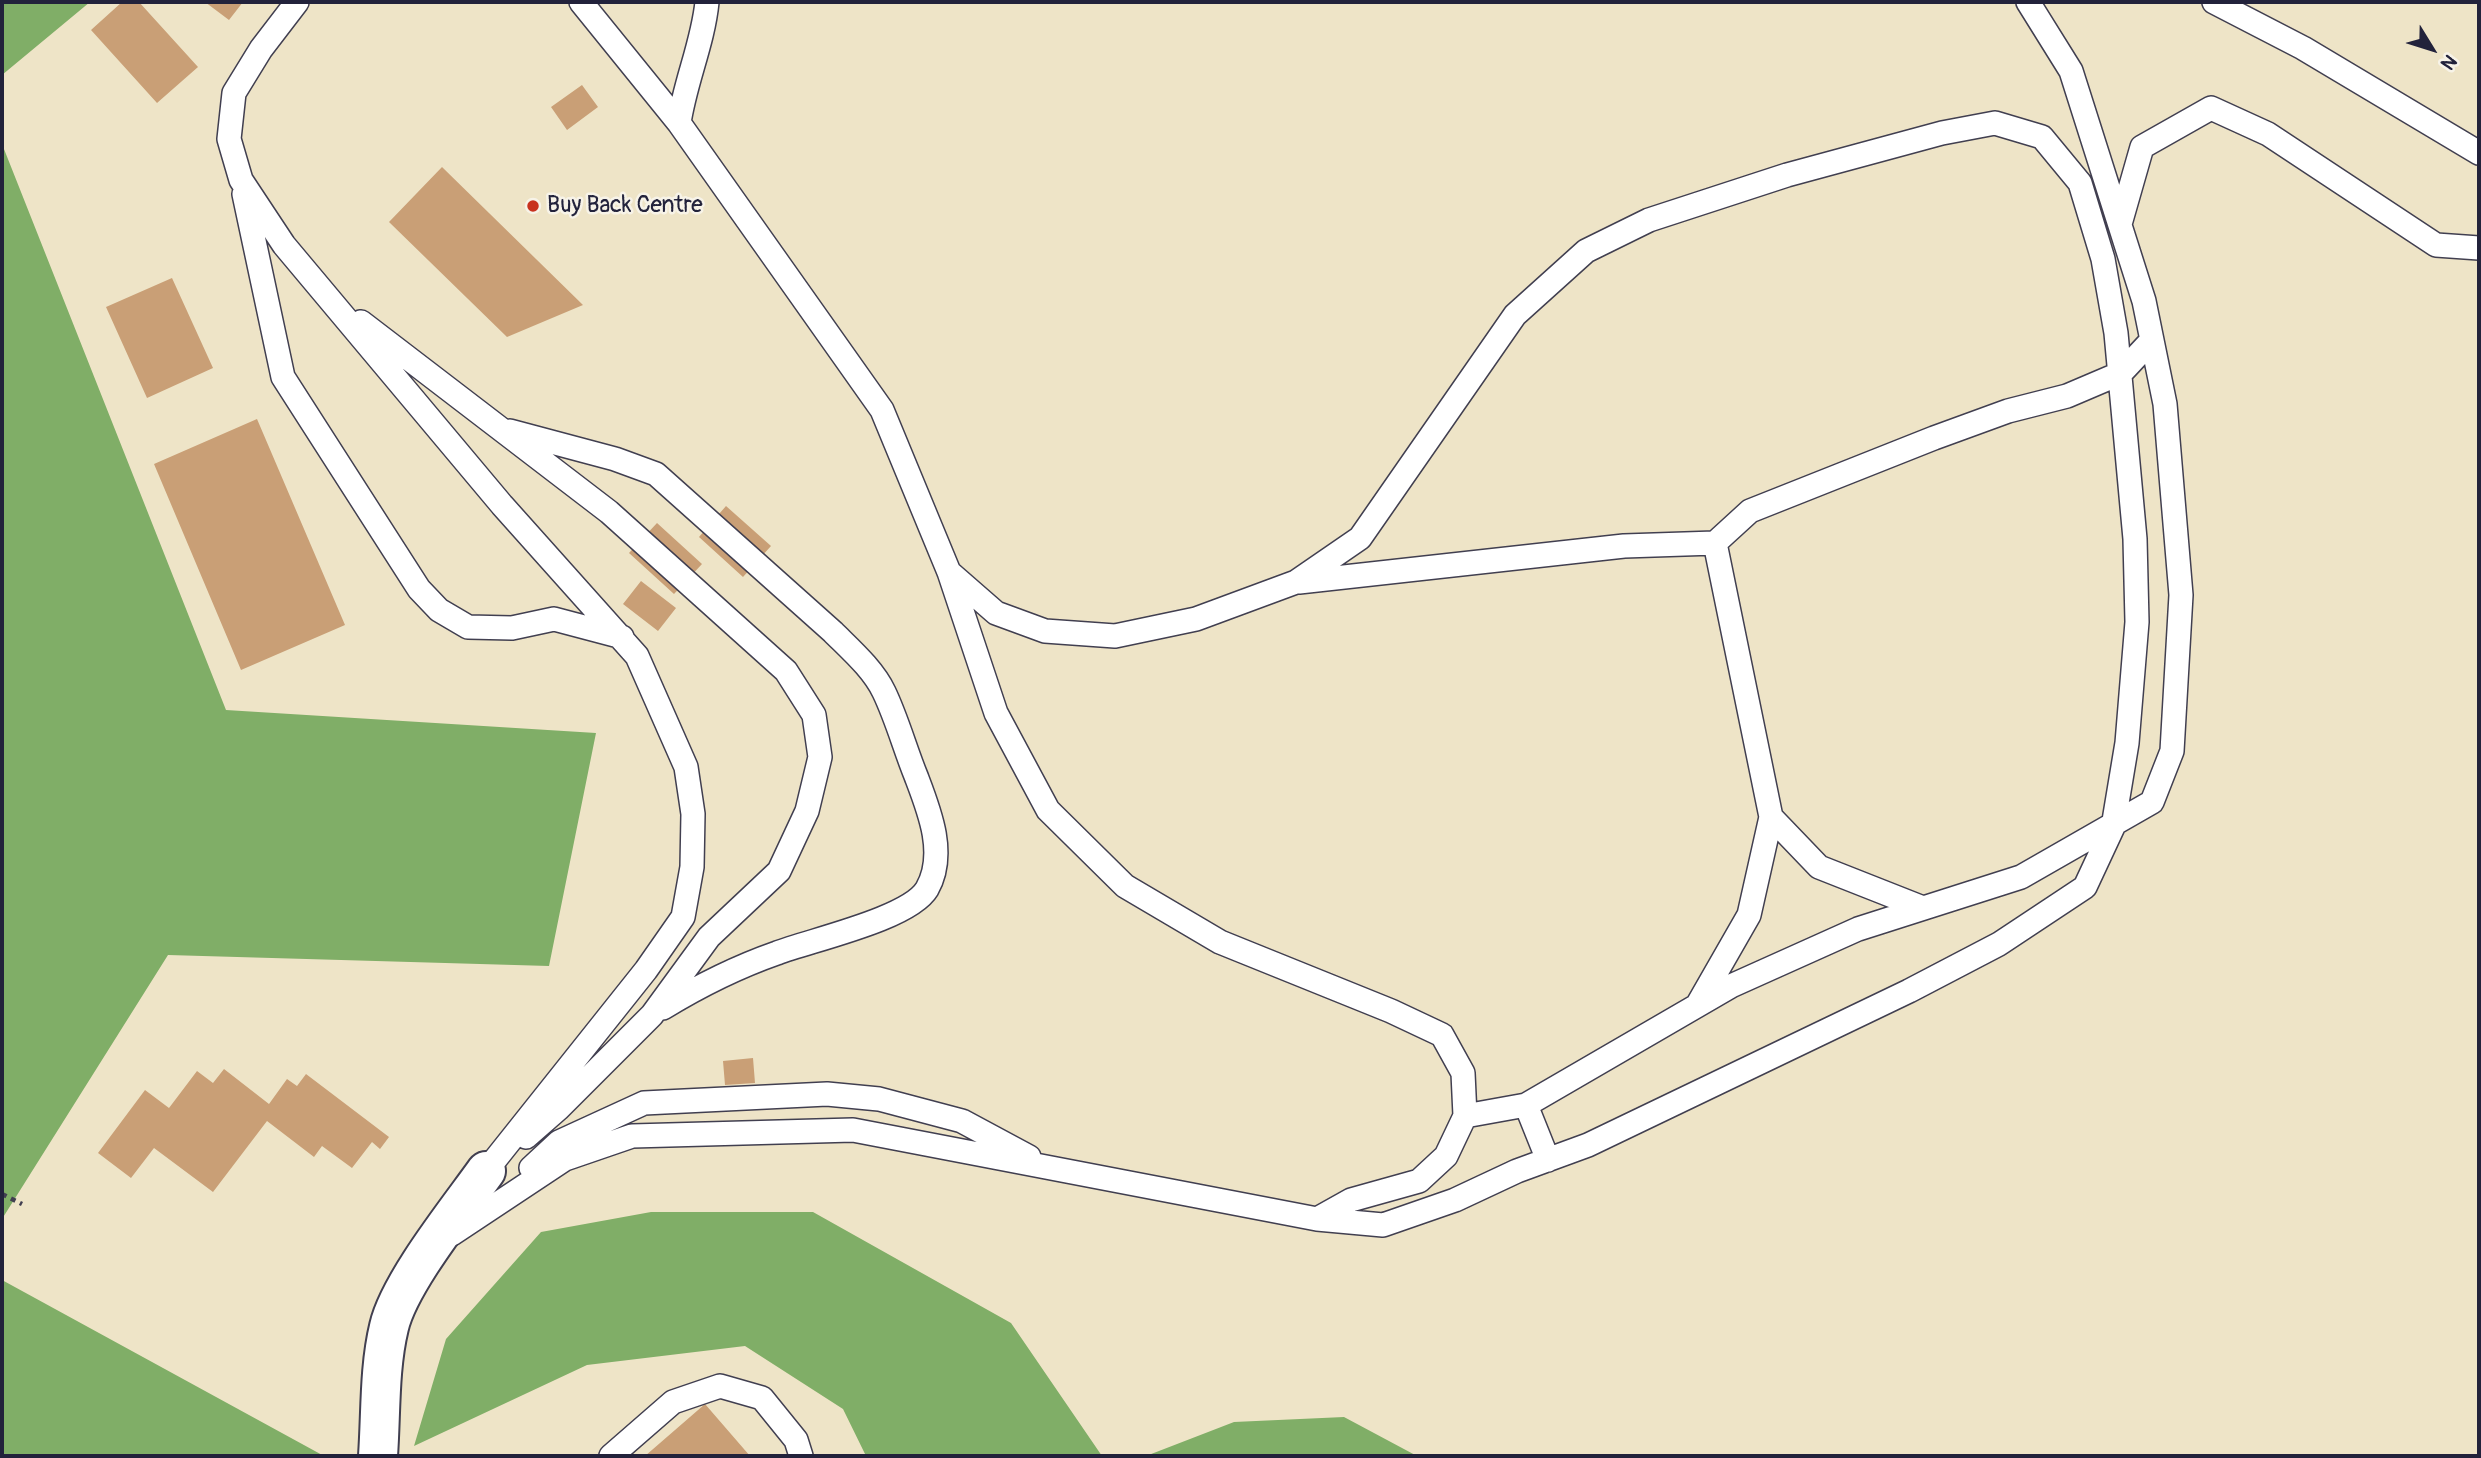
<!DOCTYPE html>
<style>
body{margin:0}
#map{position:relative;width:2481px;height:1458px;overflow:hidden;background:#eee4c7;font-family:Pangolin,sans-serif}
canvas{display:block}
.frame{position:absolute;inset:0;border:4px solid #22223b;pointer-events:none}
.north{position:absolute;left:2397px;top:14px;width:70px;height:70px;-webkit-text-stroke:5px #f7f3e8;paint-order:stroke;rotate:128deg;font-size:19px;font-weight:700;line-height:28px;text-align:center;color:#22223b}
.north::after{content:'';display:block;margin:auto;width:24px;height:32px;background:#22223b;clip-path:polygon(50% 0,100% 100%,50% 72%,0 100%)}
</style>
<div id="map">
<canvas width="2481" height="1458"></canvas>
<div class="frame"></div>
<div class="north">N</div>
</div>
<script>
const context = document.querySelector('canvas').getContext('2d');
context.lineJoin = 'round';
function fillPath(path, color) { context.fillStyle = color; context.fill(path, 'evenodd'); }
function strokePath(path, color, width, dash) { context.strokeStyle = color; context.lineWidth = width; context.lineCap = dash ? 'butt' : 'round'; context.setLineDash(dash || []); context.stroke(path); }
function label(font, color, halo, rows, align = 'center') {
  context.font = font + ' Pangolin,sans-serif'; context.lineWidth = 5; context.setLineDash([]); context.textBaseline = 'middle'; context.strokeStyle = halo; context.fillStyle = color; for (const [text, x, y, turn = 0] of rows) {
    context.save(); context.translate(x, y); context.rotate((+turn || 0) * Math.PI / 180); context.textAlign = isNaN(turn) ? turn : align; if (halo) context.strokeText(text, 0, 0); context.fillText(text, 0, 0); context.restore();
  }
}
const forest = new Path2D(`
 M2,2H90L2,75Z
 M2,144L226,710L596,733L549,966L168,955L2,1219Z
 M651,1212H813L1011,1323L1102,1456H866L843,1409L745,1346L587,1365L414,1446L446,1339L541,1232Z
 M2,1280L324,1456H2Z
 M1344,1417L1417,1456H1146L1234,1422Z`);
const building = new Path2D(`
 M122,2H139L198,67L157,103L91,30Z
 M205,2H243L229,20Z
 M582,85L598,107L567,130L551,107Z
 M442,167L583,305L507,337L389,222Z
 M172,278L213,368L147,398L106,307Z
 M257,419L345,625L241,670L154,464Z
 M726,506L771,546L743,577L699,537Z
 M657,523L702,564L674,594L629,553Z
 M641,581L676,608L658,631L623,604Z
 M753,1058L755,1083L725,1085L723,1061Z
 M224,1069L269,1104L287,1079L297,1086L306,1074L389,1137L380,1149L372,1142L352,1168L322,1146L314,1157L267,1121L213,1192L154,1148L131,1178L98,1153L145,1090L169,1108L197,1071L213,1083Z
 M705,1404L750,1456H645Z`);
const path = new Path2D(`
 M2,1194L22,1204`);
const lane = new Path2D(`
 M297,2L261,49L234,93L229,139L241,180L284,245L502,505L637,656L686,767L693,814L692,867L683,917L646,970L486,1171
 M2214,2L2303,48L2479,153
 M679,123C685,82 703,43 707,2
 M244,194L283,377L419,589L439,610L468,627L512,628L554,619L622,637
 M2120,224L2142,147L2211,108L2268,134L2436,245L2479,248
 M361,322L609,512L786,671L814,715L820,757L807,811L779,871L709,937L652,1015L558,1109L526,1137
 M510,431L615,459L656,474L833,632C851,650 873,669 884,692C897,719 905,749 916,776C929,810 947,854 927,889C909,919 811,940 777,953C737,967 699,986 663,1008
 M1715,543L1771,817L1819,867L1923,908
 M949,572L996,613L1045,631L1115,636L1196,619L1296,582L1360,538L1515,315L1586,251L1649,220L1787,175L1942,133L1995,123L2042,137L2080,183L2103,259L2116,333L2135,539L2137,622L2127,743L2113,827L2085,887L1999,944L1909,991L1588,1145L1517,1171L1455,1200L1383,1225L1317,1219
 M1299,582L1624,546L1715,543L1750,511L1934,438L2008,411L2067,396L2121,373L2151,341
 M1698,1004L1749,915L1771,817
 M1526,1105L1548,1160
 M1465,1116L1526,1105L1731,986L1858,929L2021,877L2152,802L2172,751L2181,595L2165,404L2144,301L2071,71L2028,2
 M531,1168L559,1142L644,1103L827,1094L879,1099L962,1121L1029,1157
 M452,1234L565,1159L632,1136L853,1130L1317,1219L1351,1200L1419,1181L1446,1156L1465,1116L1463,1073L1442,1035L1391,1011L1220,942L1125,886L1048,810L996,713L949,572L882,410L679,123L581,2
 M611,1456L673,1402L720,1386L762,1398L796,1440L801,1456`);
const street = new Path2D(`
 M378,1456C381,1414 379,1368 389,1327C399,1283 459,1209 486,1171`);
const markers = [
 [533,206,7,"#c8321e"]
];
const poiNames = [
 ["Buy Back Centre",547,206]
];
fillPath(forest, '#80ae67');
fillPath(building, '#c99f76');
strokePath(lane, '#413f50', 26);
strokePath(street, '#413f50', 42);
strokePath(path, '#413f50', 4.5, [5, 5]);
strokePath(lane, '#fff', 23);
strokePath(street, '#fff', 38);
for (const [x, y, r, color] of markers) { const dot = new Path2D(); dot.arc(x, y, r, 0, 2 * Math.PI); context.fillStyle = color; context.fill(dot); strokePath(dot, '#f7f3e8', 2.5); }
label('23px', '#22223b', '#f7f3e8', poiNames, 'left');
</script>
